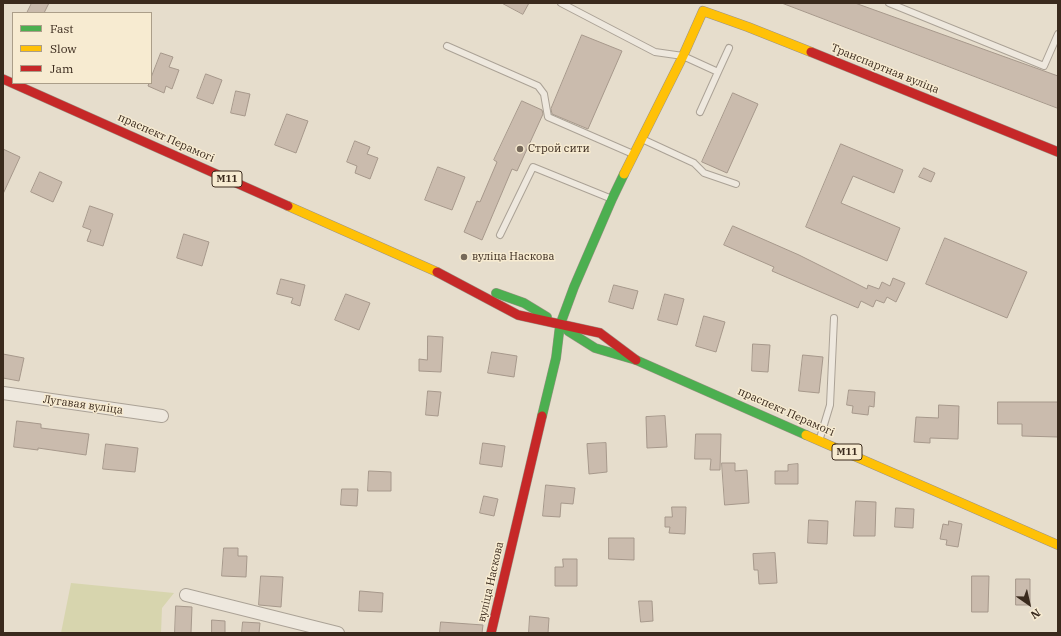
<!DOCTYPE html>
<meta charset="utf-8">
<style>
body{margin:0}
#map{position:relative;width:1061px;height:636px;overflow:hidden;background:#e6ddcc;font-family:"IBM Plex Serif",serif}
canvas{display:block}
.frame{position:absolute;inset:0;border:4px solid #3a2a1d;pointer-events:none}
.legend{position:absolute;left:12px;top:12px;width:140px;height:72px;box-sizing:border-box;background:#f7ebd1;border:1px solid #ab9e89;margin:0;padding:5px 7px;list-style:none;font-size:12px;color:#3a2a1d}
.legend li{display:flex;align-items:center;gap:8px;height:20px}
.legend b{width:20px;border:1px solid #ab9e89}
.north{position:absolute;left:1009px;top:584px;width:40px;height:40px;-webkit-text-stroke:3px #f7ebd1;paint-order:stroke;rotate:146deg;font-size:11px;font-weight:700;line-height:16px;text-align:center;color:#3a2a1d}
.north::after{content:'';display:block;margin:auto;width:14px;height:18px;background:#3a2a1d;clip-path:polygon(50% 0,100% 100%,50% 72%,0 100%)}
</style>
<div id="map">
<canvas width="1061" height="636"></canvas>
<div class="frame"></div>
<ul class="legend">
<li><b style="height:5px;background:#4caf50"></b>Fast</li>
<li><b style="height:5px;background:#ffc107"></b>Slow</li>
<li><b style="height:5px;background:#c62828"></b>Jam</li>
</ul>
<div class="north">N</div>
</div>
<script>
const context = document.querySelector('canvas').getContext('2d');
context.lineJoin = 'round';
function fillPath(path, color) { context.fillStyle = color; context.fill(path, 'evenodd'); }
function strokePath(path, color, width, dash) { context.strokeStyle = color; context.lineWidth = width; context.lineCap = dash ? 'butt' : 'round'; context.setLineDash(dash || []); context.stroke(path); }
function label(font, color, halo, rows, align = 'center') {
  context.font = font + ' "IBM Plex Serif",serif'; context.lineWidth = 3; context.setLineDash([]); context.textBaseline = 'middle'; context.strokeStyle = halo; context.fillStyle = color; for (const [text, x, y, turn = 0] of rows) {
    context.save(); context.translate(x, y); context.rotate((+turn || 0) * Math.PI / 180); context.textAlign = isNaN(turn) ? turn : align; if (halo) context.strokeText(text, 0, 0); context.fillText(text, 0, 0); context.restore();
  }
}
const green = new Path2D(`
 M71,583L174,593L162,608L161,633H61Z`);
const building = new Path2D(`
 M32,3H49L44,13H27Z
 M502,3H529L523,14Z
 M782,3H855L1058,76V108Z
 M582,35L622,51L588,129L552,114L551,109Z
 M161,53L173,57L169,67L179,70L172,89L166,86L164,93L148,86L149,83H151V78Z
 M206,74L222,80L213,104L197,98Z
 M236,91L250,94L245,116L231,113Z
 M733,93L758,104L727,173L702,162Z
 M522,101L542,110L543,114L517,171L512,169L482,240L464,232L477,201L480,202L497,162L494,160Z
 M287,114L308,121L296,153L275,145Z
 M355,141L370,147L367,154L378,158L370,179L355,173L357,166L347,162Z
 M841,144L903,170L894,193L853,176L841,203L900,228L887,261L806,227Z
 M3,149L20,157L3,194Z
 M438,167L465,177L452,210L425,200Z
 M924,168L935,173L931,182L919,177Z
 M40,172L62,182L53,202L31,192Z
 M90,206L113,214L103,246L87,241L91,230L83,227Z
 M733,226L799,255L867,289L868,285L879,289L882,282L890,286L893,278L905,283L896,302L887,297L884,303L876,300L873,307L861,301L858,308L772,271L774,267L724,245Z
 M184,234L209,242L202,266L177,258Z
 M945,238L1027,272L1007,318L926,284Z
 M281,279L305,285L300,306L291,303L293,298L277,294Z
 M614,285L638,291L633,309L609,302Z
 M346,294L370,303L359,330L335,320Z
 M665,294L684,299L677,325L658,320Z
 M704,316L725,322L716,352L696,346Z
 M428,336L443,337L441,372L419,371V359L427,360Z
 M753,344L770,345L768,372L752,371Z
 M492,352L517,356L514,377L488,373Z
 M3,354L24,358L19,381L3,378Z
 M803,355L823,357L819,393L799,391Z
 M849,390L875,392L874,407L869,406L868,415L852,413L853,406L847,405Z
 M428,391L441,392L438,416L426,415Z
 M998,402H1058V437L1022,436V424H998Z
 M939,405L959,406L958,439L930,438V443L914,442L916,417L938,418Z
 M665,416L667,447L647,448L646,417Z
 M17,421L41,424V428L89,434L86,455L38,448V450L14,447Z
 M696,434H721L720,470H710L711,459H695Z
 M483,443L505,446L502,467L480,464Z
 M606,443L607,472L589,474L587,444Z
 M106,444L138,448L135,472L103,469Z
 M722,463H735V471L747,470L749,503L725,505Z
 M798,464V484H775V471H788V465Z
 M369,471L391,472V491H368Z
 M546,485L575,488L573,504L561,503L560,517L543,516Z
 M342,489H358L357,506L341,505Z
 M484,496L498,499L494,516L480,513Z
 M856,501L876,502L875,536H854Z
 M672,507H686L685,534L669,533L670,527H665V517H672Z
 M896,508L914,509L913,528L895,527Z
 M809,520L828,521L827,544L808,543Z
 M949,521L962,524L958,547L946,545L947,540L940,539L943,524L948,525Z
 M609,538H634V560L609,559Z
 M224,548H238V556H247L246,577L222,576Z
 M775,553L777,583L759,584L758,570H754L753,554Z
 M563,559H577V586H555V567H563Z
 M261,576L283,577L281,607L259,605Z
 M972,576H989L988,612H972Z
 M1016,579H1030V605H1016Z
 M360,591L383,593L382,612L359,611Z
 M639,601H652L653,621L641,622Z
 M176,606L192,607L191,633H175Z
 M530,616L549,618L548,633H529Z
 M212,620L225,621V633H212Z
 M243,622L260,623L259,633H242Z
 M441,622L483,625L482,633H440Z`);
const lane = new Path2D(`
 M561,3L655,52L683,56L718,72L700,112
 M889,3L1044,66L1058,34
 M447,46L538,86L544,94L548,117L633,154
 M718,72L729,48
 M642,139L694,163L704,173L736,184
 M500,235L533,167L612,199
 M820,438L830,405L834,318`);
const street = new Path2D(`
 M3,393L162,416
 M186,595L338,633`);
const fast = new Path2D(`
 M496,293L524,303L547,317
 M568,331L595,348L636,360L806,435
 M542,416L556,358L560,325L574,287L612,199L624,174`);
const slow = new Path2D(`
 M624,174L683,56L703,11L748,27L811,52
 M288,206L437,272
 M806,435L1058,545`);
const jam = new Path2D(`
 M811,52L1058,152
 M3,79L288,206
 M437,272L518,315L600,333L636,360
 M491,633L542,416`);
const markers = [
 [520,149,4,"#76695a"],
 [464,257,4,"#76695a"]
];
const shields = [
 [227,179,30],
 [847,452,30]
];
const shieldNames = [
 ["М11",227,179],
 ["М11",847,452]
];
const streetNames = [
 ["Транспартная вуліца",885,69,22],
 ["праспект Перамогі",166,138,24],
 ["Лугавая вуліца",83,405,8],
 ["праспект Перамогі",786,412,24],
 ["вуліца Наскова",491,582,-77]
];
const poiNames = [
 ["Строй сити",528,149],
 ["вуліца Наскова",472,257]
];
fillPath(green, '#d7d5ae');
fillPath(building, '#cabbad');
strokePath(building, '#a6988b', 1);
strokePath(lane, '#aba296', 8);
strokePath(street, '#aba296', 14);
strokePath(fast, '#9b9285', 10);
strokePath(slow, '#9b9285', 10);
strokePath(jam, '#9b9285', 10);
strokePath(lane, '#eee8de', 6);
strokePath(street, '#eee8de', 12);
strokePath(fast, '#4caf50', 9);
strokePath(slow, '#ffc107', 9);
strokePath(jam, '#c62828', 9);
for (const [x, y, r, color] of markers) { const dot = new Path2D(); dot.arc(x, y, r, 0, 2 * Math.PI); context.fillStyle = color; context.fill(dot); strokePath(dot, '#f7ebd1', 1.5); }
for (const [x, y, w] of shields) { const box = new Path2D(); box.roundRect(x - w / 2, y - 8, w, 16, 3); context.fillStyle = '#f7ebd1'; context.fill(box); strokePath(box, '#3a2a1d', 1); }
label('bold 10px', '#3a2a1d', null, shieldNames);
label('11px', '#3a2a1d', '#f7ebd1', streetNames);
label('11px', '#3a2a1d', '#f7ebd1', poiNames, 'left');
</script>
